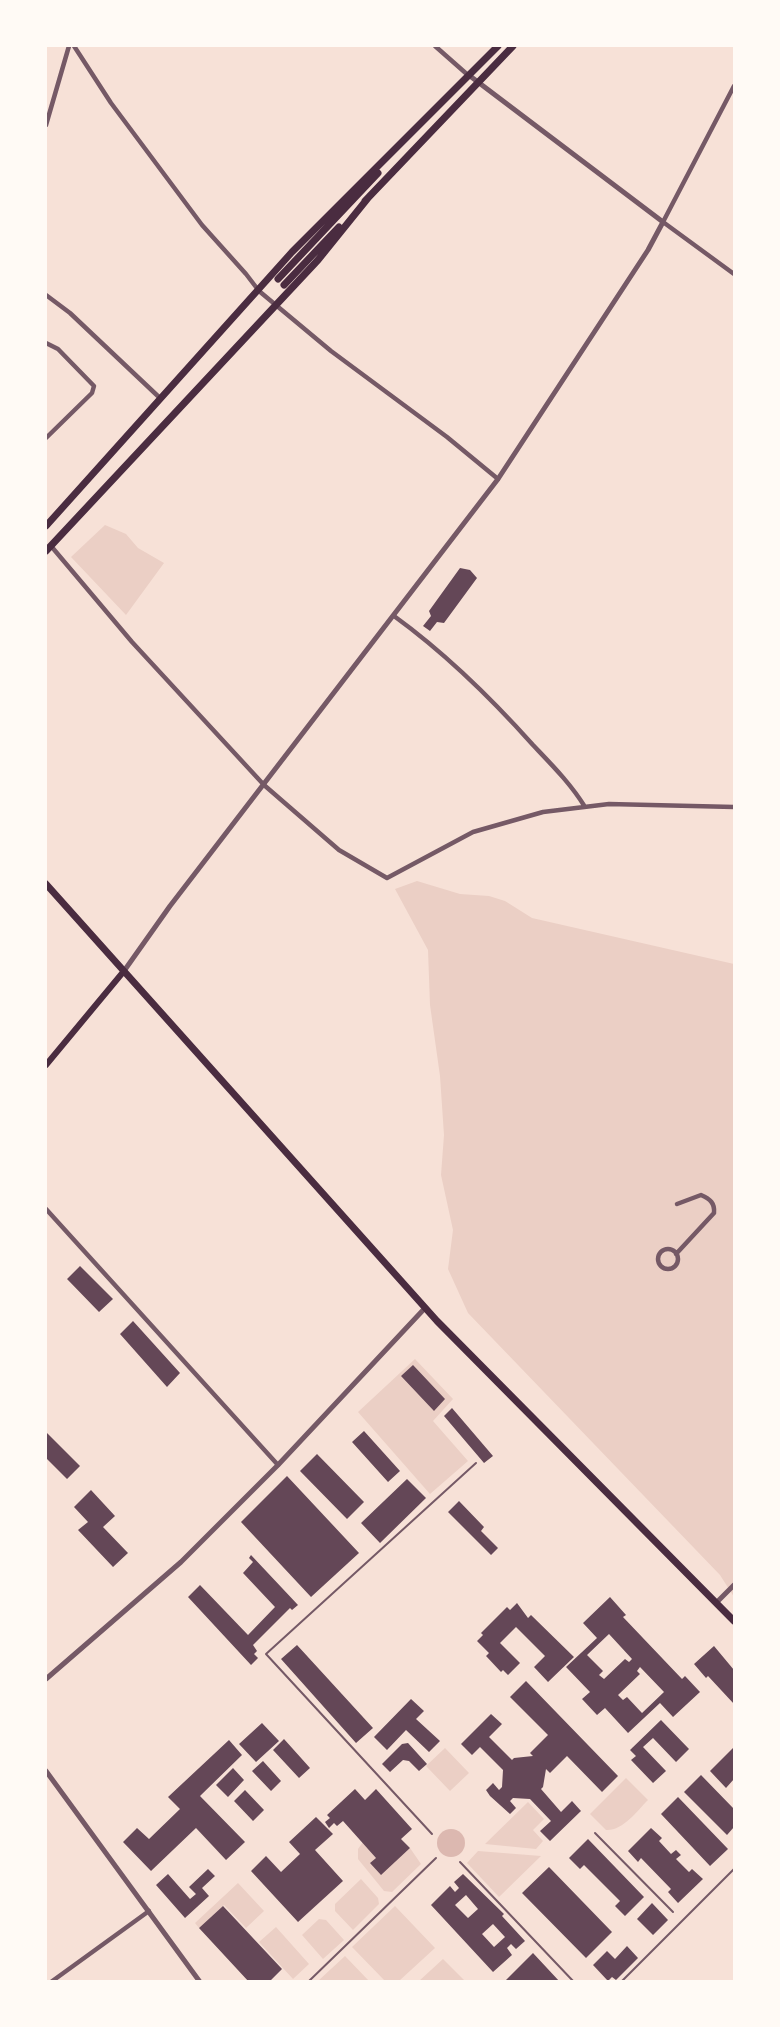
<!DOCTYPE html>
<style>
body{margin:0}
#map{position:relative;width:780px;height:2027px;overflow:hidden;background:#f7e1d7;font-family:Raleway,sans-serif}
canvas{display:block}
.frame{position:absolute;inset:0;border:47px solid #fffaf5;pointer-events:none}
</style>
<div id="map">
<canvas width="780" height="2027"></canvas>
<div class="frame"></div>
</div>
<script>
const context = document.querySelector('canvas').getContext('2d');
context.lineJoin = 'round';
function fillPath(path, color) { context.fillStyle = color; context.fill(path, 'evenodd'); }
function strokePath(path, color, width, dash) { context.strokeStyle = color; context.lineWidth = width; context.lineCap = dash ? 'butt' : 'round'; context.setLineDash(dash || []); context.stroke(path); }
const green = new Path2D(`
 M105,525L126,534L138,548L164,563L126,615L71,557Z
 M417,881L460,894L489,896L505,901L532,918L734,964V1597L720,1575L468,1313L448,1269L453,1230L441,1175L444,1135L440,1076L430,1005L428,950L395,889Z
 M415,1359L453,1399L433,1421L468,1461L430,1494L358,1412Z
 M445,1748L469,1773L450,1791L426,1766Z
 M626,1778L648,1800C637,1811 623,1831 606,1830L590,1814Z
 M528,1802L544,1819L533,1830L543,1841L536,1849L485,1844Z
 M363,1842L376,1858L370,1863L410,1848L421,1864L392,1892L384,1891L358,1859V1849Z
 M478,1851L541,1856L499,1897L467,1863Z
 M361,1879L378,1898L379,1904L353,1930L335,1911V1904Z
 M238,1883L264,1911L246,1928L224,1905L199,1928L195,1923Z
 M395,1906L435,1948L399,1981H385L352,1947Z
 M319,1919L326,1920L344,1940L323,1959L302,1935Z
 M276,1927L309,1964L293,1979L259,1942Z
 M345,1956L369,1981H318Z
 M443,1959L465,1981H419Z`);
const water = new Path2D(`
 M437 1843a14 14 0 1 1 28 0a14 14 0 1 1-28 0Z`);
const building = new Path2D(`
 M460,568L470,570L477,578L444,623L437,622L430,631L423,626L431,616L429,611Z
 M80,1266L113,1299L99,1312L67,1279Z
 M133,1321L180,1373L167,1387L120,1334Z
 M413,1365L445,1399L434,1411L401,1376Z
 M452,1408L493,1456L484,1463L444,1416Z
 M364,1431L400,1471L388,1482L352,1442Z
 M47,1433L80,1466L67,1479L46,1458V1435Z
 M317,1454L364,1502L347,1519L300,1471Z
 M287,1476L359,1553L311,1597L241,1522Z
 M407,1479L426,1498L380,1543L361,1523Z
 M91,1490L115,1516L103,1527L128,1553L113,1567L78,1530L88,1522L74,1507Z
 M459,1501L484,1527L481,1531L498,1548L491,1555L448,1512Z
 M251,1555L298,1605L292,1610L290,1608L253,1645L257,1651L254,1654L258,1658L251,1665L188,1597L200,1585L248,1635L275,1607L243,1573L253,1562L249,1558Z
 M610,1597L626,1615L623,1617L682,1679L685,1676L700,1692L673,1717L660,1703L628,1733L605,1708L597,1715L582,1699L590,1692L566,1667L597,1638L583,1623ZM609,1634L632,1659L629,1662L625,1659L604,1679L599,1675L603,1671L587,1655ZM640,1667L664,1692L642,1713L627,1697L623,1700L618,1695L640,1674L637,1671Z
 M517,1603L528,1618L531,1615L574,1657L548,1682L534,1667L545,1656L516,1627L500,1643L520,1663L508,1675L503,1670L501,1672L486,1656L489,1653L477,1641L483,1635L481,1633L507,1607L510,1610Z
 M297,1645L373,1728L356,1743L281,1659Z
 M714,1646L734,1670V1704L708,1676L706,1678L694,1664Z
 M526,1681L618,1776L602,1792L567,1756L550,1773L546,1769L543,1787L541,1789L561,1812L572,1801L581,1811L550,1841L540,1831L551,1821L530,1799L513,1798L510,1801L516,1808L510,1814L490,1796L486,1790L493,1783L499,1790L502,1787L503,1770L480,1747L472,1755L461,1744L491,1714L502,1724L489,1737L512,1760L514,1758L533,1756L530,1753L548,1735L510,1697Z
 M411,1699L424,1711L416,1719L440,1741L429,1752L406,1730L387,1750L374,1737Z
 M661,1720L689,1749L676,1762L653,1738L643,1747L666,1771L653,1783L631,1760L636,1756L630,1750Z
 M262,1723L279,1741L256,1762L239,1744Z
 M284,1739L310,1768L299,1778L273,1750Z
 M229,1740L242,1755L200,1796L245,1842L226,1860L196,1828L151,1871L123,1842L137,1828L149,1839L180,1809L168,1797Z
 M408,1743L427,1764L419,1771L409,1761L403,1760L390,1772L382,1764L402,1744Z
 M734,1747V1779L726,1788L710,1771Z
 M263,1761L281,1781L271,1791L252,1771Z
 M233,1768L244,1780L228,1797L216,1785Z
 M701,1775L734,1809V1827L727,1835L684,1792Z
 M355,1789L365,1800L376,1789L412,1829L401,1839L410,1848L381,1875L370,1863L376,1858L343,1821L337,1826L334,1823L329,1828L325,1822L330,1818L327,1815Z
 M245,1790L264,1810L253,1821L234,1801Z
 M678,1797L728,1849L710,1866L661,1814Z
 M316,1817L333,1834L315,1850L343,1881L298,1922L251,1871L266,1856L281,1872L300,1854L289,1842Z
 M651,1828L662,1838L659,1841L671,1854L676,1850L681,1855L676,1859L689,1872L692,1869L703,1879L678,1903L668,1892L671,1889L641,1858L638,1862L628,1851Z
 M588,1839L644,1897L625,1916L615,1906L620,1901L584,1865L580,1869L569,1858Z
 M549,1867L612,1932L586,1958L522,1893Z
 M208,1869L215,1876L202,1888L209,1896L185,1918L156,1885L168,1874L190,1899L196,1894L189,1887Z
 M463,1874L504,1914L502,1916L525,1941L516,1949L511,1944L507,1948L512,1955L493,1972L431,1905L450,1886L455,1892L459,1888L454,1882ZM466,1895L478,1909L468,1918L455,1905ZM493,1924L505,1937L494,1947L482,1934Z
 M652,1903L668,1920L653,1935L637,1919Z
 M223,1906L282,1969L269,1982H249L199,1928Z
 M627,1946L638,1958L616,1980L612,1977L608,1981L593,1965L607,1951L615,1959Z
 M533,1953L560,1982H504Z`);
const service = new Path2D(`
 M595,1833L673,1912
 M432,1834L266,1654L476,1463
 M460,1862L574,1982
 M308,1982L436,1858
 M621,1982L734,1869`);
const minor = new Path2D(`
 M74,46L111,103L202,225L246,274L259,291L331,351L447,437L498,479
 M435,46L469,76
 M734,86L663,222L734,274
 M46,125L69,46
 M46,295L70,313L161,399
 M46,343L58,349L94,386L92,393L46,438
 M51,546L132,642L264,785L339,850L387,878L473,832L543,812L609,804L734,807
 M394,616C445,653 491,698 533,745C552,765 571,784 585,807
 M46,1209L278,1465
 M658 1259a10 10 0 1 1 20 0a10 10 0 1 1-20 0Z
 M676,1254L714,1213C715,1203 710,1199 701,1195L677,1204
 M51,1982L149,1911`);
const tertiary = new Path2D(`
 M124,971L170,906L498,479L648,250L663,222L470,76
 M717,1602L734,1585
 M46,1679L181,1562L278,1465L425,1308
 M46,1771L200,1982`);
const secondary = new Path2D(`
 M46,1065L124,971`);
const primary = new Path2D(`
 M365,201L513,46
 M278,279L378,173
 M284,285L339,227
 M46,526L292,252L498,46
 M46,551L318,260L368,198
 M46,884L437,1321L734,1621`);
fillPath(green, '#ebcfc5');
fillPath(water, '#dcb8b0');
fillPath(building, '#644757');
strokePath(service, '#755966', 2);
strokePath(minor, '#755966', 4.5);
strokePath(tertiary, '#755966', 5);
strokePath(secondary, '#4a2c40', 6);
strokePath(primary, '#4a2c40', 7);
</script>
